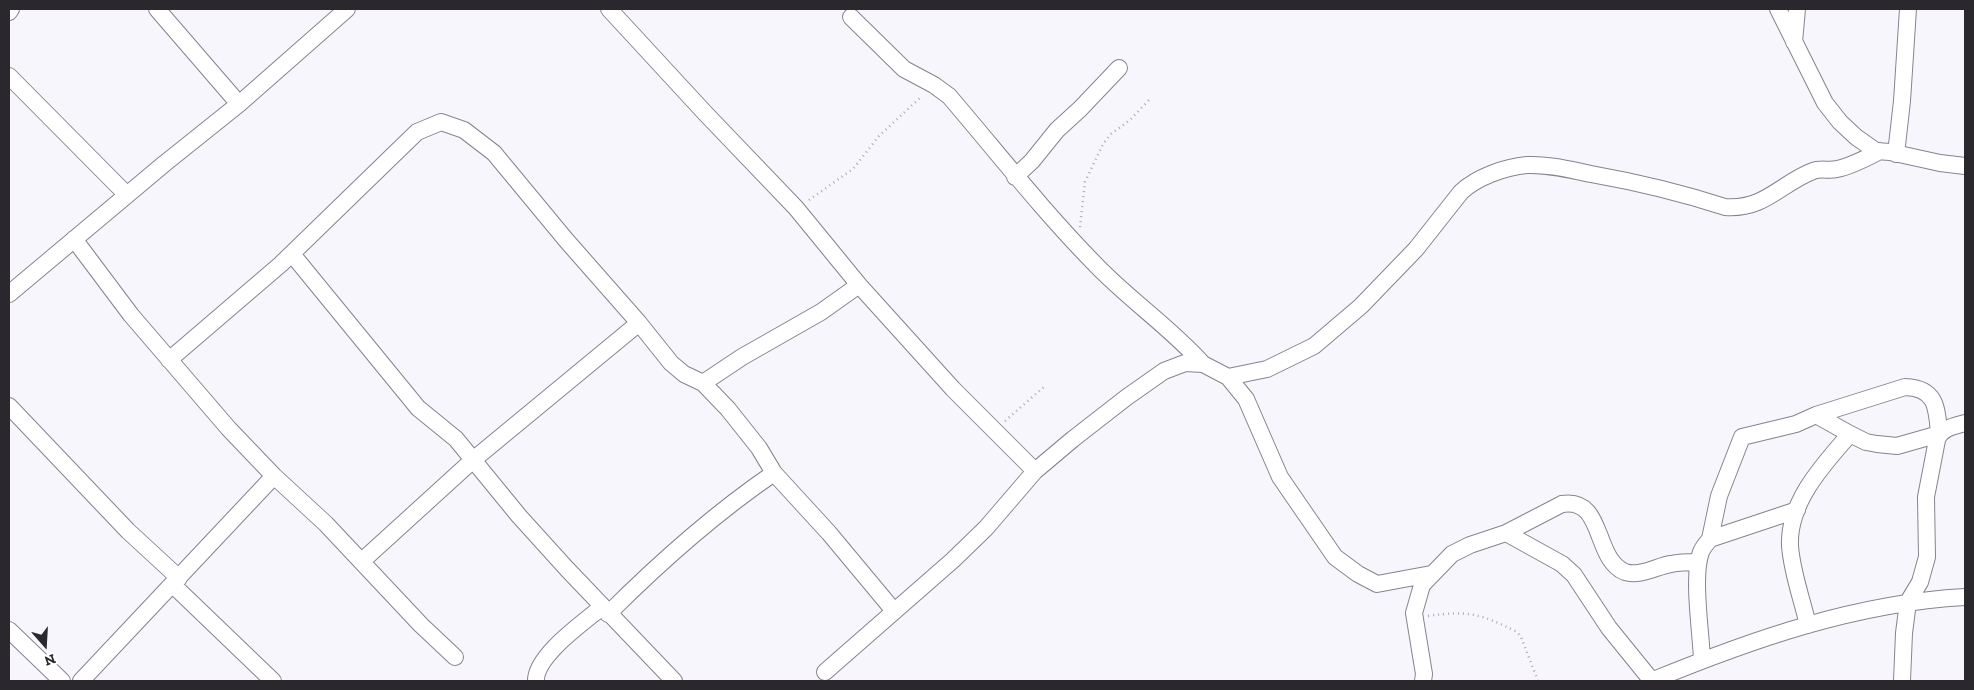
<!DOCTYPE html>
<style>
body{margin:0}
#map{position:relative;width:1974px;height:690px;overflow:hidden;background:#f8f6fd;font-family:"Zilla Slab",serif}
canvas{display:block}
.frame{position:absolute;inset:0;border:10px solid #2a282d;pointer-events:none}
.north{position:absolute;left:20px;top:620px;width:50px;height:50px;-webkit-text-stroke:4px #fff;paint-order:stroke;rotate:161deg;font-size:14px;font-weight:700;line-height:20px;text-align:center;color:#2a282d}
.north::after{content:'';display:block;margin:auto;width:18px;height:22px;background:#2a282d;clip-path:polygon(50% 0,100% 100%,50% 72%,0 100%)}
</style>
<div id="map">
<canvas width="1974" height="690"></canvas>
<div class="frame"></div>
<div class="north">N</div>
</div>
<script>
const context = document.querySelector('canvas').getContext('2d');
context.lineJoin = 'round';
function strokePath(path, color, width, dash) { context.strokeStyle = color; context.lineWidth = width; context.lineCap = dash ? 'butt' : 'round'; context.setLineDash(dash || []); context.stroke(path); }
const path = new Path2D(`
 M809,200L853,169L879,136L922,96
 M1080,227L1085,182L1103,144L1111,134L1130,120L1149,100
 M1005,421L1045,386
 M1428,616C1469,610 1481,614 1517,632L1521,637L1538,681`);
const minor = new Path2D(`
 M157,9L239,104
 M609,9L705,113L796,208L859,285L953,389L1035,471
 M1778,9L1825,103L1840,122L1856,137L1876,151L1890,152L1940,163L1965,166
 M9,12L11,9
 M851,17L904,69L934,85L949,96C997,152 1042,210 1094,263C1128,299 1170,327 1203,364
 M1794,42L1797,9
 M9,76L127,195
 M1896,154L1902,101L1908,9
 M1015,177L1032,161L1057,130L1080,109L1119,68
 M74,239L131,315L229,429L274,476L326,524L421,625L455,657
 M292,254L418,408L456,439L519,516L567,569L674,681
 M9,294L164,164L239,104L347,9
 M169,360L281,264L417,132L441,122L464,130L494,153L566,240L639,323L671,363L684,374L703,383L728,409L759,448L774,473L829,533L894,611
 M1228,377L1246,399L1280,477L1335,557L1358,574L1377,584L1431,574
 M703,383L742,357L821,312L859,285
 M9,406L128,531L179,578
 M1506,533L1562,564L1574,575L1609,628L1652,681
 M1710,539L1719,496L1742,437L1796,424L1816,415L1905,387C1936,388 1937,407 1939,434L1897,446L1877,444L1866,442L1850,434L1816,415
 M362,561L473,460L639,323
 M173,585L273,681
 M608,614C659,563 714,514 774,473
 M1808,625C1802,599 1792,573 1790,546C1788,502 1823,465 1850,434
 M9,630L62,681
 M1702,660C1701,632 1692,576 1701,552C1703,547 1707,543 1710,539L1797,510
 M825,672L953,560L986,528L1035,471L1073,439L1127,397L1164,371L1185,363L1203,364L1228,377L1267,369L1314,346L1361,306L1416,249L1461,192C1477,177 1505,167 1527,165C1549,164 1571,170 1591,174C1636,182 1682,193 1725,207C1765,210 1781,183 1813,171C1820,168 1829,171 1837,169C1852,166 1866,158 1880,151
 M81,681L274,476
 M536,681C535,656 584,622 602,607
 M1423,681L1424,674L1414,613L1422,585L1452,554L1470,545L1506,533L1562,504C1605,497 1593,559 1625,572C1640,577 1657,566 1671,564C1680,562 1689,562 1698,562
 M1651,681C1751,640 1855,603 1965,597
 M1902,681L1904,633L1908,602L1920,582L1927,557L1926,497L1937,440C1941,428 1954,426 1965,423`);
strokePath(minor, '#87838f', 18);
strokePath(path, '#acaab0', 2.5, [1, 4]);
strokePath(minor, '#fff', 16);
</script>
